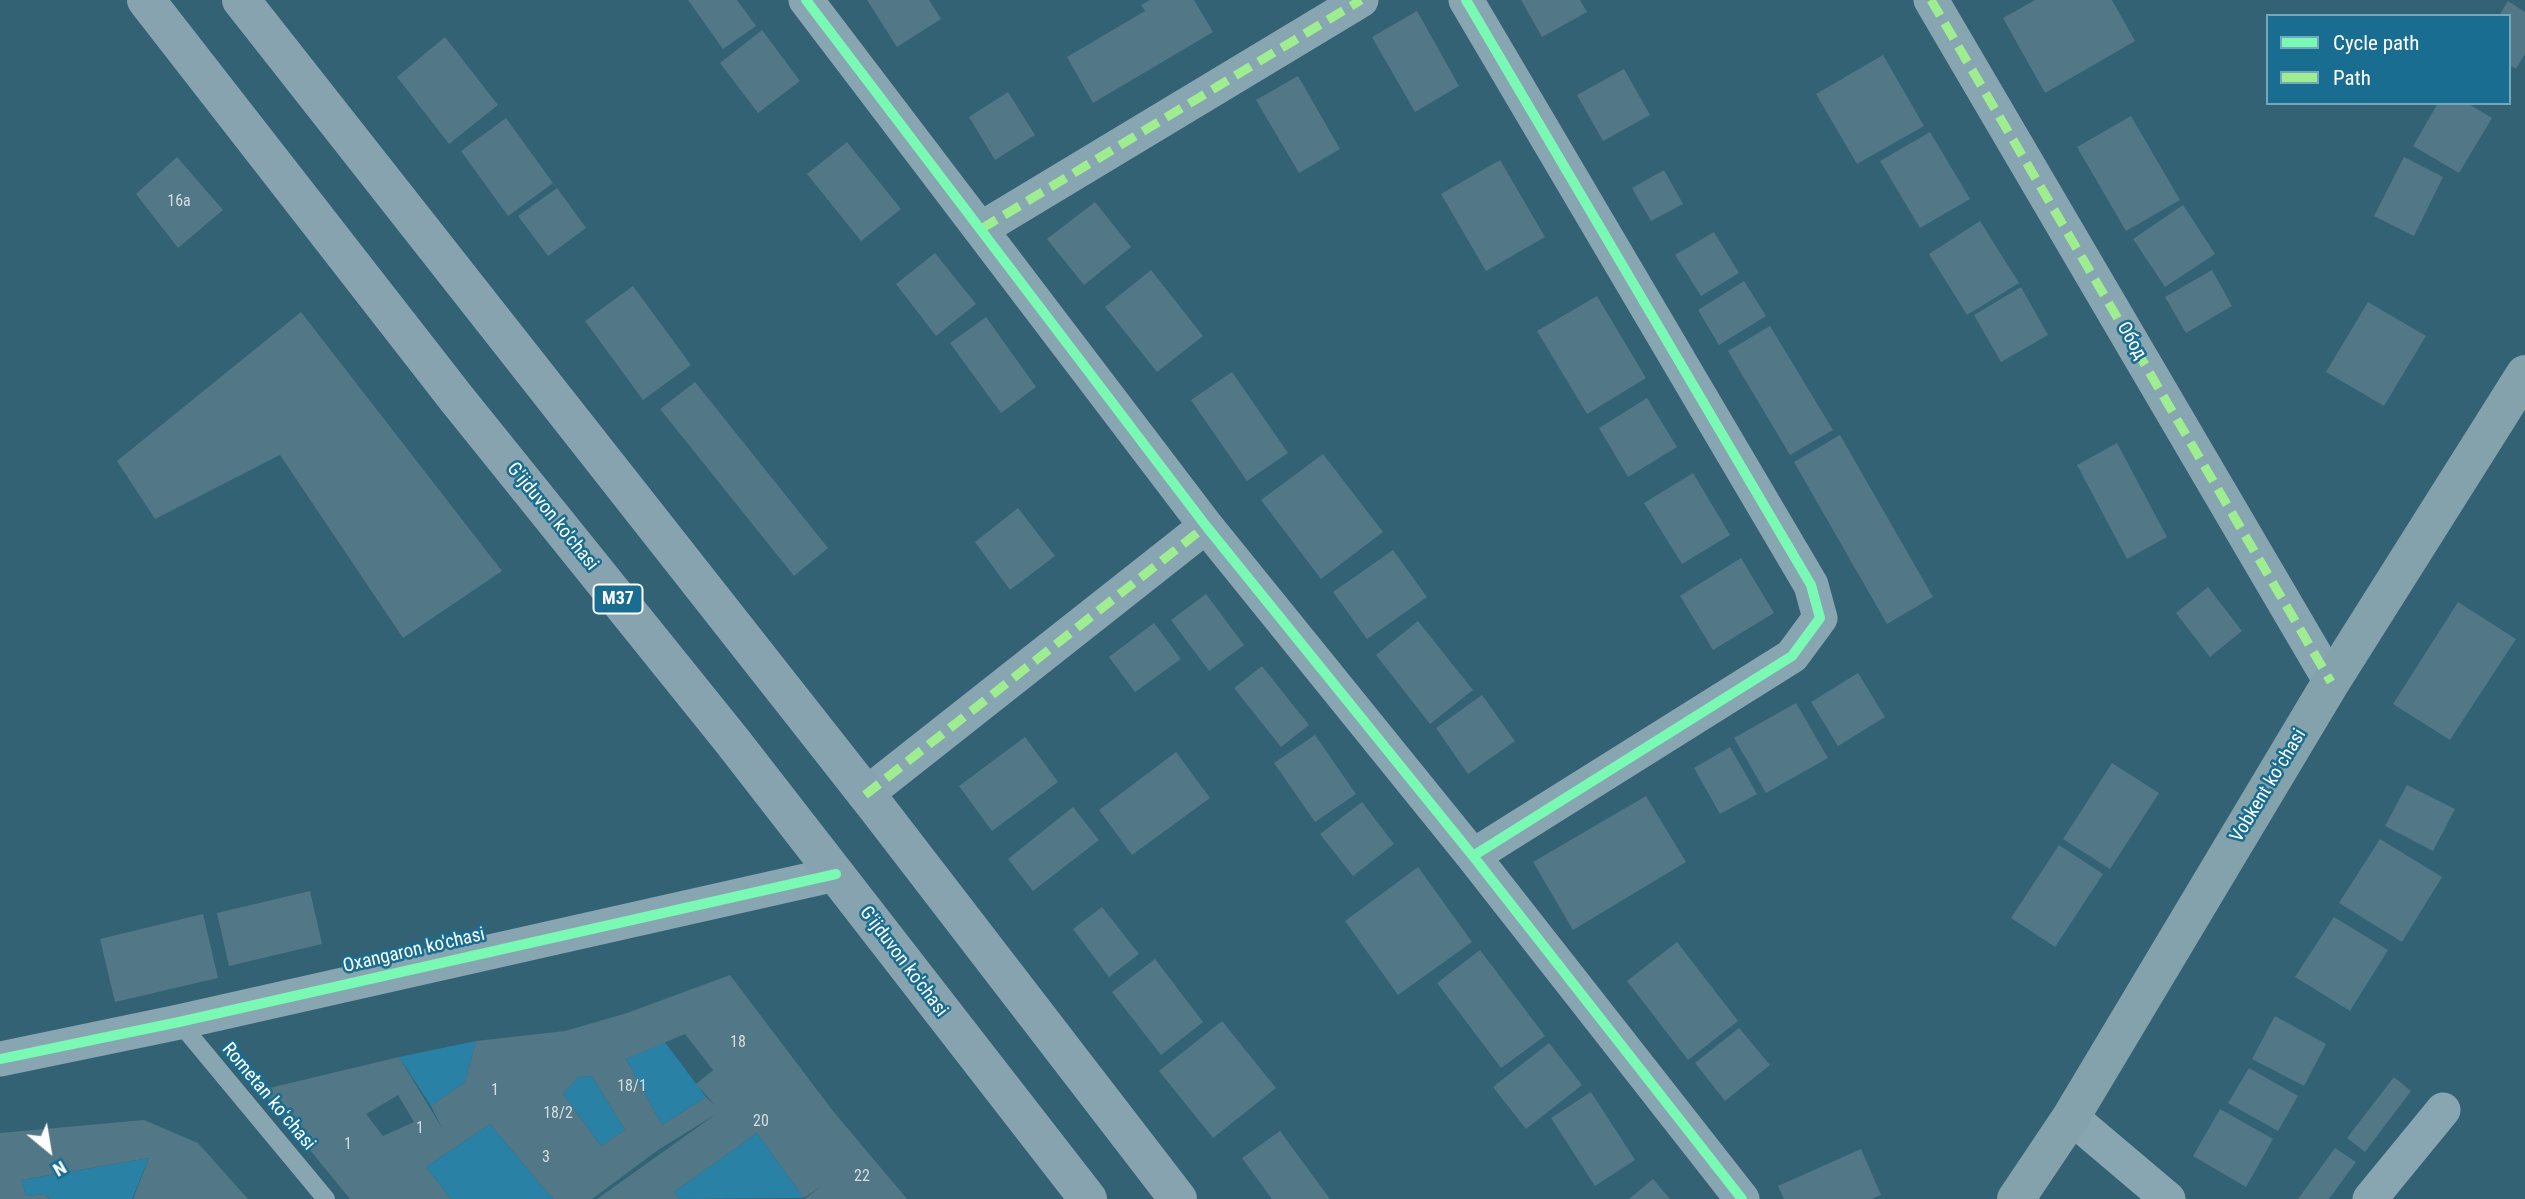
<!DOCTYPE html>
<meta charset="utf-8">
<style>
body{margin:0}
#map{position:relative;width:2525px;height:1199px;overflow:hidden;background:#336275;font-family:"Roboto Condensed",sans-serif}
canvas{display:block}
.legend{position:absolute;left:2266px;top:14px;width:245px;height:91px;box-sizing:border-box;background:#186d90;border:2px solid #74a7bc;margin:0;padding:9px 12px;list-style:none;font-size:21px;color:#fff}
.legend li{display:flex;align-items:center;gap:14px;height:35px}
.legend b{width:35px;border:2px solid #74a7bc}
.north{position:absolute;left:14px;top:1115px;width:70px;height:70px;-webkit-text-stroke:5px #186d90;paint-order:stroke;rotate:150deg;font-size:19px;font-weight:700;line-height:28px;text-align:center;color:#fff}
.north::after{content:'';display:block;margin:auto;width:24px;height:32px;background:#fff;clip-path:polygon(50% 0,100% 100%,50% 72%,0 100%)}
</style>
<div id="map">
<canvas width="2525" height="1199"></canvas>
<ul class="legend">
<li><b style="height:9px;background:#7af9b4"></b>Cycle path</li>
<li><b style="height:9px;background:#9fed91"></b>Path</li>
</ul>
<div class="north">N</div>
</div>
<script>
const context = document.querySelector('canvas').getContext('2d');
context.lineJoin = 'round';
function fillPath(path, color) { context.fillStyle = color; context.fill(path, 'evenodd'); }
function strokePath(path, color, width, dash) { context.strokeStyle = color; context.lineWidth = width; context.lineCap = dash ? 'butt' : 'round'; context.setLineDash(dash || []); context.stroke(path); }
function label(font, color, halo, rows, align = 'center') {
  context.font = font + ' "Roboto Condensed",sans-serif'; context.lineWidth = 5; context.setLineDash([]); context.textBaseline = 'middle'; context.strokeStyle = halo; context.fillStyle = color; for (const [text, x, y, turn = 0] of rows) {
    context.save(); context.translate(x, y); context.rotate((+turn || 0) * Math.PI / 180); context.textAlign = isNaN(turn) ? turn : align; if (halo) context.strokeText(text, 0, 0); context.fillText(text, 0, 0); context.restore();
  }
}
const green = new Path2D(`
 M476,1041L465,1082L431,1106L399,1057Z
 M664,1041L706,1097L662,1125L626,1059Z
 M592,1076L625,1130L601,1146L563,1094L578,1077Z
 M490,1124L553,1199H451L426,1167Z
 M757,1133L804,1198L679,1199L674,1192Z
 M149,1158L132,1199H50L45,1194L26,1196L21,1180Z`);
const building = new Path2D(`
 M688,0H737L756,26L723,49Z
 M867,0H929L941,19L897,47Z
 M1150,0H1194L1213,32L1093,103L1067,57L1145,11L1141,5Z
 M1521,0H1580L1587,12L1542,37Z
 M2035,0H2112L2135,41L2045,93L2003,18Z
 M2508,1L2525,12V54L2516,69L2509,65V16H2499Z
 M1417,11L1459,86L1415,112L1372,37Z
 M762,30L800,81L758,113L720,63Z
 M445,37L498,105L449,144L397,77Z
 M1883,55L1924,126L1857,164L1816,94Z
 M1624,69L1650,115L1603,141L1577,95Z
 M1298,76L1340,149L1299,173L1256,100Z
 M1008,92L1035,135L995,160L969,117Z
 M2438,103H2467L2492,118L2459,173L2413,146Z
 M2131,116L2180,200L2126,231L2077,147Z
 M506,118L553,183L508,216L461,151Z
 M1930,132L1970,199L1920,228L1880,161Z
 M847,142L901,209L861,241L807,174Z
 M177,157L223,210L178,248L136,194Z
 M2404,157L2443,177L2414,236L2374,216Z
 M1500,160L1545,237L1486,271L1441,194Z
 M1664,170L1683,204L1651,221L1632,188Z
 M557,188L586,228L548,256L518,216Z
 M1095,202L1131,247L1084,285L1047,239Z
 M2183,205L2215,254L2165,287L2133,239Z
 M1980,221L2019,283L1967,315L1929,254Z
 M1714,232L1739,273L1701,296L1675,255Z
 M935,253L976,304L936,336L896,284Z
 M1151,270L1203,336L1157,372L1105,307Z
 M2212,270L2232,306L2186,333L2165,297Z
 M1744,281L1766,316L1719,345L1698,310Z
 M633,286L691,365L643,400L585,321Z
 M2021,287L2048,335L2001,362L1974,315Z
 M1597,296L1646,378L1587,414L1537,331Z
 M2368,302L2426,336L2384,406L2326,372Z
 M301,312L502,571L403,638L280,455L155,519L117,461Z
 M986,317L1036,387L1001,413L950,343Z
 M1770,326L1833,430L1790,455L1728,351Z
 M1232,372L1288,453L1247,481L1191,400Z
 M695,382L828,548L794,576L660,409Z
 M1647,398L1677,447L1628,477L1599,428Z
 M1840,435L1933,597L1887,624L1794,462Z
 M2117,443L2167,537L2127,559L2077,465Z
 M1323,454L1383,532L1321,579L1261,500Z
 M1693,473L1730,535L1682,564L1644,503Z
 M1018,508L1055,556L1010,590L975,542Z
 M1393,550L1427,597L1367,639L1333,592Z
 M1741,558L1774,613L1713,650L1680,596Z
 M2208,587L2242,631L2210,657L2176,613Z
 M1206,594L1244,645L1209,671L1171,620Z
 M2458,602L2516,639L2450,740L2393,704Z
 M1418,621L1473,690L1430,724L1376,655Z
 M1154,623L1181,659L1135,692L1109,657Z
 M1262,666L1309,725L1281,747L1234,688Z
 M1858,673L1885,717L1838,746L1811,702Z
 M1482,695L1515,741L1468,774L1436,728Z
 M1796,703L1828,758L1766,793L1734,738Z
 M1315,735L1356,794L1315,822L1274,763Z
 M1025,737L1058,782L992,831L959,786Z
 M1730,747L1757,794L1720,814L1694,768Z
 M1176,752L1210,798L1132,855L1099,810Z
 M2112,763L2159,793L2110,869L2063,839Z
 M2407,785L2455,809L2433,851L2385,826Z
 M1646,796L1686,862L1573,930L1533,862Z
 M1362,802L1394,844L1353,876L1320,834Z
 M1073,807L1099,840L1033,891L1008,859Z
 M2380,839L2442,877L2402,942L2339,903Z
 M2059,845L2103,874L2055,947L2011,918Z
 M1418,867L1472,942L1398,995L1345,921Z
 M310,891L322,944L229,966L217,913Z
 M1102,907L1139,954L1109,977L1073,929Z
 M203,914L218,978L115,1002L100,939Z
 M2334,917L2388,950L2350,1011L2295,977Z
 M1677,942L1738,1021L1688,1060L1627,981Z
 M1480,950L1545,1036L1501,1068L1437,983Z
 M1155,959L1203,1022L1161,1055L1112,992Z
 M730,975L833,1111L907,1199H805L821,1186L804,1198L757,1133L674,1192L679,1199H597L716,1114L658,1150L592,1199H553L490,1124L426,1167L451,1199H350L261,1090L399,1057L442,1128L431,1106L465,1082L476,1041L565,1031L627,1013ZM685,1034L713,1070L696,1084L715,1105L706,1097L662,1125L626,1059ZM592,1076L625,1130L601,1146L563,1094L578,1077ZM398,1095L414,1122L383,1136L366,1114Z
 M2275,1016L2326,1044L2304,1086L2252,1059Z
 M1222,1021L1276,1088L1213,1138L1159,1071Z
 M1739,1028L1770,1065L1725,1101L1695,1063Z
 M1549,1043L1582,1085L1526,1129L1493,1087Z
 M2249,1068L2298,1096L2278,1131L2228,1103Z
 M2394,1077L2411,1091L2365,1152L2347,1138Z
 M1591,1092L1635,1160L1595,1186L1551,1118Z
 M2220,1109L2273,1139L2246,1187L2193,1156Z
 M144,1120L198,1143L248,1199H133L149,1158L21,1180L26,1196L45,1194L49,1199H0V1133Z
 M1280,1131L1330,1199H1272L1242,1158Z
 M2335,1148L2356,1162L2329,1199H2298Z
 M1861,1149L1881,1195L1872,1199H1784L1778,1186Z
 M1653,1179L1670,1199H1629Z`);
const service = new Path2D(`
 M179,1022L326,1199`);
const minor = new Path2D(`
 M806,0L1206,526L1473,856L1742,1199
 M1466,0L1811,585L1820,618L1792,656L1473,856
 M1931,0L2331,682
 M981,229L1361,0
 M865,795L1206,526
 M0,1059L179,1022L836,874
 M2071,1117L2168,1199
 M2370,1199L2443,1110`);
const secondary = new Path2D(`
 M2016,1199L2071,1117L2331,682L2525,374`);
const primary = new Path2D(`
 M146,0L456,398L733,742L1088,1199
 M241,0L877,808L1178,1199`);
const quiet = new Path2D(`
 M1931,0L2331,682
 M981,229L1361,0
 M865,795L1206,526`);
const cycleway = new Path2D(`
 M806,0L1206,526L1473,856L1742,1199
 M1466,0L1811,585L1820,618L1792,656L1473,856
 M0,1059L179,1022L836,874`);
const numberNames = [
 ["16a",179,202],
 ["18",738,1043],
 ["18/1",632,1087],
 ["1",495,1091],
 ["18/2",558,1114],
 ["20",761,1122],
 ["1",420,1129],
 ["1",348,1145],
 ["3",546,1158],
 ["22",862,1177]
];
const shields = [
 [618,599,49]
];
const shieldNames = [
 ["M37",618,599]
];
const streetNames = [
 ["Обод",2131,341,60],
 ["G'ijduvon ko'chasi",552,517,51],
 ["Vobkent koʻchasi",2269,786,-59],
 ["Oxangaron ko'chasi",414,951,-13],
 ["G'ijduvon ko'chasi",903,962,53],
 ["Rometan koʻchasi",268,1097,50]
];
fillPath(green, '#2982a5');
fillPath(building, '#527786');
strokePath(service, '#88a6b1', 18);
strokePath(minor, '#88a6b1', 35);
strokePath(secondary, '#83a2ac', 38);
strokePath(primary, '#87a3b0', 38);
strokePath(quiet, '#9fed91', 9, [18, 9]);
strokePath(cycleway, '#7af9b4', 10);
label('16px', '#d4dde1', null, numberNames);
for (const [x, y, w] of shields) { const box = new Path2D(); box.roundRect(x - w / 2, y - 14.5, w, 29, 5); context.fillStyle = '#186d90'; context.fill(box); strokePath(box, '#fff', 2); }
label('bold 18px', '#fff', null, shieldNames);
label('19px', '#fff', '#186d90', streetNames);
</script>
